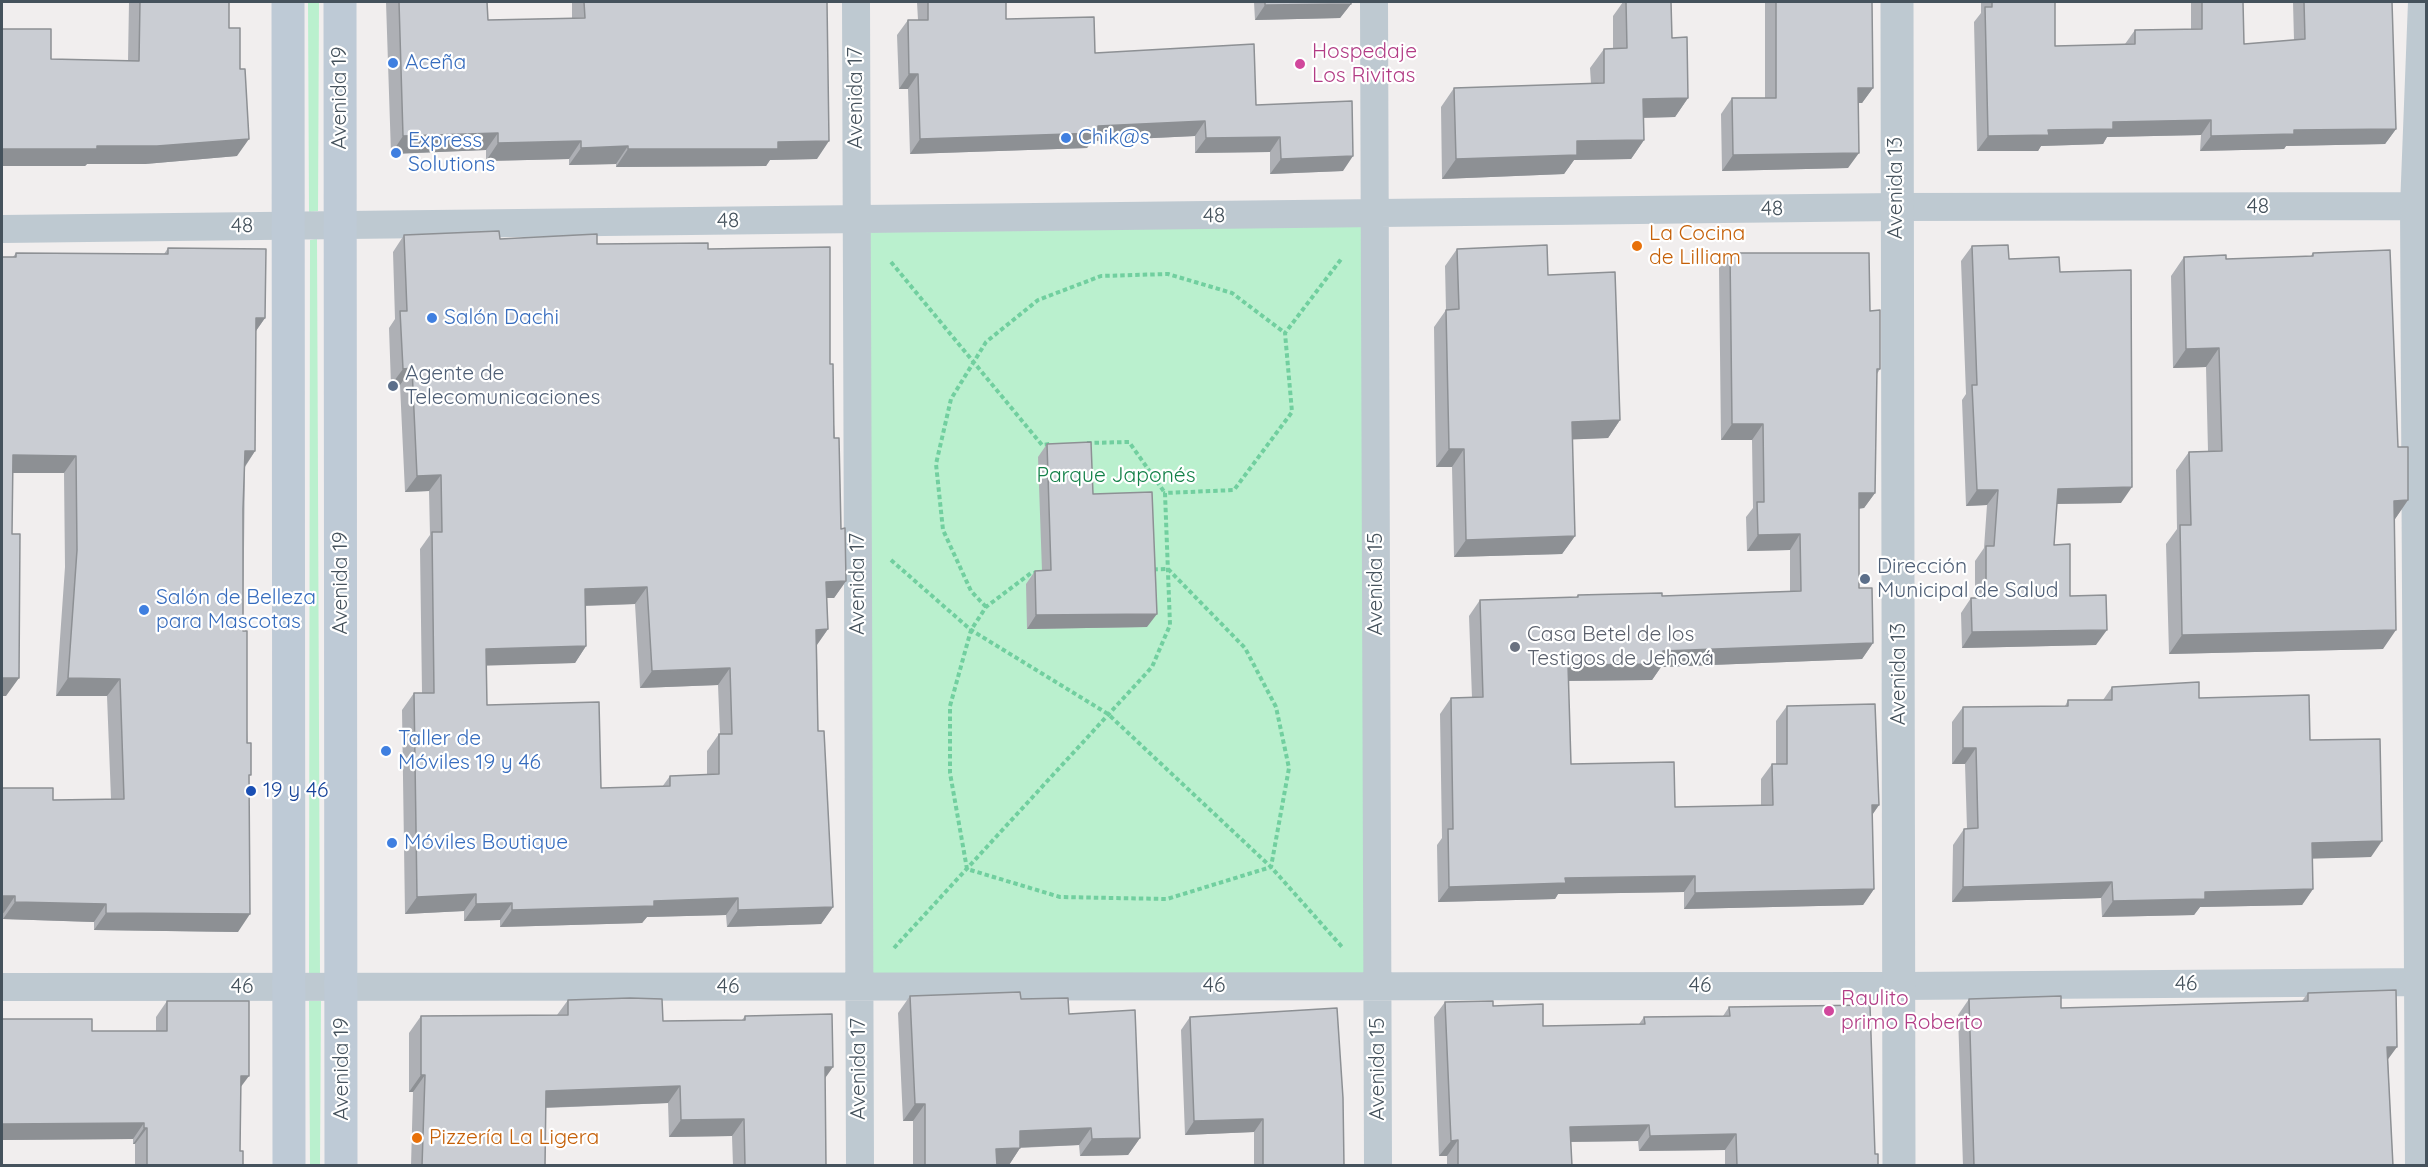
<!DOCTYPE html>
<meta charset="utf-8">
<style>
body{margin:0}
#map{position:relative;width:2428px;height:1167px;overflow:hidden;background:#f1eeee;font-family:Quicksand,sans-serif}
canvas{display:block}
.frame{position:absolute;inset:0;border:3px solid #45525c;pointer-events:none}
</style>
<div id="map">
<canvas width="2428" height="1167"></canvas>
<div class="frame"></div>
</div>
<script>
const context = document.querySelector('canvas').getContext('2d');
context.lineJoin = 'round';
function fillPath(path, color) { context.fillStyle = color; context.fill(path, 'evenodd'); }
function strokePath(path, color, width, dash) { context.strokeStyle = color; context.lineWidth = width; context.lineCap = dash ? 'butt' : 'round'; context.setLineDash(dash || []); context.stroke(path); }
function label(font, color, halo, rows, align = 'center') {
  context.font = font + ' Quicksand,sans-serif'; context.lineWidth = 4.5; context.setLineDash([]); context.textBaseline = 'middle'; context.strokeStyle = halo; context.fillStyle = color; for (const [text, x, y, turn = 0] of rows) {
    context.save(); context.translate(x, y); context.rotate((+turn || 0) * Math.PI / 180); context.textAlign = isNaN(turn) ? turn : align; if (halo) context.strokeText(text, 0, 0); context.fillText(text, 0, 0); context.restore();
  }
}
const green = new Path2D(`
 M308,2H319L318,211L309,212Z
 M1374,214L1378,986H859L857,219Z
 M317,239L320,973H309L310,240Z
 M309,1001H321L320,1165H310Z`);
const path = new Path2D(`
 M891,262L1042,445L1050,444
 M1087,443L1129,442L1165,493
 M891,560L971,630L1108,714L1271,867L1343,948
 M1168,569L1245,648L1276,707L1289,768L1271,867L1167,899L1060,897L967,869L950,773V706L971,630L986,607L1031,573Z
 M986,607L971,591L943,530L936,464L951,399L986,342L1038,300L1101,276L1168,274L1232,293L1285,333
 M894,948L1152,667L1170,625L1165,493L1234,490L1292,412L1285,333L1342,258`);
const minor = new Path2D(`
 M856,2L860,1166
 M1374,2L1378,1166
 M2,229L1896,207L2426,206
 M2,987L1901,986L2426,982
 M2419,1166L2414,207L2422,2`);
const tertiary = new Path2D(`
 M1897,2L1899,1166`);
const secondary = new Path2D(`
 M288,2L289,1166
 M340,2L341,1166`);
const wall = new Path2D(`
 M129,2H229V28L237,156L145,164H87L85,166L51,59L128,61Z
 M386,2H487L488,20L572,18V2H827L817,159L770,160L766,166L616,167V164L569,165V159L486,161V150L391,154Z
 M917,2H1006V19L1095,53L1256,105L1343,171L1270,174V152L1195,153V136L1092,141L1087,148L910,154L908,89H899L897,35L908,20H918Z
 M1254,2H1351V4L1340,18L1255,20Z
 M1623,2H1671L1672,38L1688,98L1675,117L1644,118V140L1631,159L1574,160L1564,174L1442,179L1441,107L1454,88L1591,84L1590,68L1604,49L1613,48V16Z
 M1765,2H1872L1873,88L1862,103H1858L1848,168L1722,171L1721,114L1732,98H1765Z
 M1981,2H2055V46L2125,44L2135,30L2191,29V2H2243L2244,44L2294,40L2293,2H2392L2396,129L2385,144L2286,146L2284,149L2200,151L2201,135L2107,137L2103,144L2041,146L2038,151H1977L1974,22L1981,13Z
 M404,235L500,239L708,249L830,364L841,529L846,581L834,598H827L828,629L817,645L818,731L833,907L821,924L727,927L726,915L647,917L642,923L500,927V920L464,921V911L405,914L402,710L414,693H422L420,549L430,535L429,491L405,492L400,385H391L389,328L395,319L393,252ZM635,604L640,688L718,685L720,734H719L707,751V775L670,776L662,787L601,788L487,705L486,665L575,663L586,646V606Z
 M1972,246L2009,259L2060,272L2121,503L2056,504L2054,545L2070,596L2096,645L1962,648L1961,613L1971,598H1975V561L1984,548L1987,505L1966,506L1962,400L1966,394L1961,261Z
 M168,248L265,318L256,331L255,451L245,467L243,631L249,778L238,932L94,930V922L3,919V914L53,800L111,799L107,696H56L65,567L64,473H13L6,696H2V257H13L16,253L164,254Z
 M1457,249L1548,275L1620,420L1608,438L1572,439L1575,536L1562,554L1454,557L1452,467H1436L1434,327L1446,310L1445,266Z
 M1730,253L1870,311L1880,369L1877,374L1875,493L1864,508L1859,509V588L1873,643L1862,659L1661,667L1652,680L1568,681L1571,764L1675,807L1761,805V779L1772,764H1776V721L1787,706L1879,805L1872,815L1874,889L1863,905L1684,909V892L1558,894L1555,899L1438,902L1437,845L1442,838L1440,714L1451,698H1472L1469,616L1480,600L1576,597L1578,595L1662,596L1790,591V550L1747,551L1746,517L1753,508L1752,440H1721L1719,268Z
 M2313,253L2398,447L2408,500L2395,519H2394L2383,649L2169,654L2166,544L2177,529L2176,470L2189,452L2208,451L2206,367L2173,368L2171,276L2184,257L2226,259L2310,257Z
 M1047,444L1093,494L1147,627L1027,629L1026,584L1035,571H1042L1038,457Z
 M2112,687L2199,698L2310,740L2371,857L2313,858V889L2302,905L2200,907L2194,915L2102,917L2101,898L1952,902L1953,845L1964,829H1967L1965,764H1952V722L1963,707L2065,706L2068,700H2103Z
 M2308,993L2388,1060L2393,1166H1963L1958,1015L1969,999L2061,1008L2302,1001Z
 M910,996L1021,999L1069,1014L1140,1138L1128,1155L1080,1156L1079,1145L1020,1148L1009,1165L913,1166V1121H903L898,1013Z
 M568,1000L663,1021L742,1020L745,1016L825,1078L826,1166H733L732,1136L669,1137L668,1103L545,1108V1166H411L413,1092H409V1033L421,1016L557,1015Z
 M167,1001L241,1087L240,1151L243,1166H135V1144H133V1139L2,1140V1019L92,1031H156V1017Z
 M1445,1002L1543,1026L1639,1024L1644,1017L1723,1016L1729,1007L1875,1154L1878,1166H1725V1150L1639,1151L1638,1141L1571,1142L1572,1166H1447V1156H1439L1434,1017Z
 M1190,1017L1344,1166H1254V1132L1185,1135L1181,1030Z`);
const shadedWall = new Path2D(`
 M1351,4L1340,18L1255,20L1265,5Z
 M909,74H918L908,89H899Z
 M1858,88H1873L1862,103H1847Z
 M1688,98L1675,117L1630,118L1643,99Z
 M2211,120L2201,135L2107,137L2103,144L2041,146L2038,151H1977L1988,136L2048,130L2113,122Z
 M1205,121L1195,136L1092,141L1087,148L910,154L920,139L1098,126Z
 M2396,129L2385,144L2286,146L2284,149L2200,151L2211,136L2294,130Z
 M498,133L486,150L391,154L403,136Z
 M1280,137L1270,152L1195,153L1206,138Z
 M249,139L237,156L145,164H87L85,166H2V149L97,146Z
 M1644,140L1631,159L1574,160L1564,174L1442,179L1456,159L1577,141Z
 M581,141L569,159L486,161L498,143Z
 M829,141L817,159L770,160L766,166L616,167L628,149L778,142Z
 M628,146L616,164L569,165L581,148Z
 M1859,153L1848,168L1722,171L1733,155Z
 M1353,156L1343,171L1270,174L1281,159Z
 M256,318H265L253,335Z
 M2219,348L2206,367L2173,368L2186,349Z
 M412,368L400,385H391L403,369Z
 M1620,420L1608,438L1560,440L1572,422Z
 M1732,424H1763L1752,440H1721Z
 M1449,449H1464L1452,467H1436Z
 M245,451H255L243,469Z
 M13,455L76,456L64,473H2Z
 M441,475L429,491L405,492L417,476Z
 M2132,487L2121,503L2047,504L2058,489Z
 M1977,490H1998L1987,505L1966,506Z
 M1859,493H1875L1864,508L1848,509Z
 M2408,500L2395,519H2380L2394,501Z
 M1800,534L1790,550L1747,551L1758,535Z
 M1575,536L1562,554L1454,557L1466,540Z
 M846,581L834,598H814L826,582Z
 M647,587L635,604L573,606L585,589Z
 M1157,614L1147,627L1027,629L1036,615Z
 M828,629L816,646V630Z
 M2107,630L2096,645L1962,648L1972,632Z
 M2396,630L2383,649L2169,654L2182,635Z
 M1873,643L1862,659L1661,667L1652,680L1557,681L1568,665L1663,651Z
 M586,646L575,663L474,666L486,649Z
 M730,668L718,685L640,688L652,671Z
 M2,678H19L6,696H2Z
 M68,678L120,679L107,696H56Z
 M1963,748H1976L1965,764H1952Z
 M1872,805H1879L1868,821Z
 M2382,841L2371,857L2301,859L2312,843Z
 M1695,876L1684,892L1558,894L1555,899L1438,902L1449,887L1565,878Z
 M2112,882L2101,898L1952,902L1963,887Z
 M1874,889L1863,905L1684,909L1695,893Z
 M2313,889L2302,905L2200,907L2194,915L2102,917L2113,901L2205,892Z
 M476,894L464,911L405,914L417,897Z
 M2,896H15L3,914H2Z
 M738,898L726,915L647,917L642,923L500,927L512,910L654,901Z
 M15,902L106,904L94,922L3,919Z
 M512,903L500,920L464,921L476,904Z
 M833,907L821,924L727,927L738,910Z
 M106,913L250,914L238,932L94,930Z
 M2387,1047H2397L2386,1062Z
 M825,1067H833L821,1084Z
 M421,1075H425L413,1092H409Z
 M241,1076H249L237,1092Z
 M680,1086L668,1103L534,1108L546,1091Z
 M915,1104H925L913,1121H903Z
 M744,1119L732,1136L669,1137L681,1120Z
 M1263,1119L1254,1132L1185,1135L1194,1121Z
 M144,1123L133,1139L2,1140V1124Z
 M1649,1125L1638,1141L1559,1142L1570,1127Z
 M144,1128H147L135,1144H133Z
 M1091,1128L1079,1145L1008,1148L1020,1131Z
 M1736,1134L1725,1150L1639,1151L1650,1136Z
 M1140,1138L1128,1155L1080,1156L1092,1139Z
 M1458,1140L1447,1156H1439L1451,1141Z
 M1020,1148L1009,1165L985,1166L996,1149Z`);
const building = new Path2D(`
 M140,2H229V28H240V69H245L249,139L157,146H97V149H2V29H51V59L139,61Z
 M399,2H487L488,20L585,18L584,2H827L829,141L778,142V149H628V146L581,148V141L498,143V133L403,136Z
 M928,2H1006V19L1094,17L1095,53L1254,44L1256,105L1352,101L1353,156L1281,159L1280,137L1206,138L1205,121L1098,126V133L920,139L918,74H909L908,20H928Z
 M1265,2H1351V4L1265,5Z
 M1626,2H1671L1672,38L1687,37L1688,98L1643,99L1644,140L1577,141V155L1456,159L1454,88L1604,83V49L1627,48Z
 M1776,2H1872L1873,88H1858L1859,153L1733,155L1732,98H1776Z
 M1992,2H2055V46L2135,44V30L2202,29V2H2243L2244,44L2305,39L2304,2H2392L2396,129L2294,130V134L2211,136V120L2113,122V129L2048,130L2049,135L1988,136L1985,7H1992Z
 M499,231L500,239L597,234V244L708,243V249L830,247V364H833L834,438H839L841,529L845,528L846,581L826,582L828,629L816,630L818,731H824L833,907L738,910V898L654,901V906L512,910V903L476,904V894L417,897L414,693H434L432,532H442L441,475L417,476L412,368L403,369L400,311H407L404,235ZM647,587L652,671L730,668L732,734H719V774L670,776V786L601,788L599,702L487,705L486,649L586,646L585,589Z
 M1547,245L1548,275L1615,272L1620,420L1572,422L1575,536L1466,540L1464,449H1449L1446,310L1459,309L1457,249Z
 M2008,245L2009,259L2059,257L2060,272L2131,270L2132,487L2058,489L2054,545L2070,544V596L2106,595L2107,630L1972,632L1971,598H1986V546H1994L1998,490H1977L1972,385H1977L1972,246Z
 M168,248L266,249L265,318H256L255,451H245L243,509V631H247V743H251V775H249L250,914L106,913V904L15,902V896H2V788H53V800L124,799L120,679L68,678L77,550L76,456L13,455L12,534H20L19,678H2V257H16V253L168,254Z
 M2390,250L2398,447H2408V500L2394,501L2396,630L2182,635L2180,525H2191L2189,452L2222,451L2219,348L2186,349L2184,257L2226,255V259L2313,256V253Z
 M1730,253H1869L1870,311L1880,310V369H1877L1875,493H1859V588H1872L1873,643L1663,651V664L1568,665L1571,764L1674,762L1675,807L1773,805L1772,764H1787V706L1875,704L1879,805H1872L1874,889L1695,893V876L1565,878L1566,883L1449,887L1448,829H1453L1451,698L1483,697L1480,600L1578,597V595L1662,593V596L1801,591L1800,534L1758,535L1757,502H1764L1763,424H1732Z
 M1091,442L1093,494L1152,492L1157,614L1036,615L1035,571L1051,570L1047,444Z
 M2199,682V698L2309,695L2310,740L2380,739L2382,841L2312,843L2313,889L2205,892V899L2113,901L2112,882L1963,887L1964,829L1978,828L1976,748H1963V707L2068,706V700H2112V687Z
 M2396,990L2397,1047H2387L2393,1166H1974L1969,999L2061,996V1008L2308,1001V993Z
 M1020,992L1021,999L1068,998L1069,1014L1135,1010L1140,1138L1092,1139L1091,1128L1020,1131V1148L996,1149L997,1166H925V1104H915L910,996Z
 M630,998L662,999L663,1021L745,1020V1016L832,1014L833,1067H825L826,1166H745L744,1119L681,1120L680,1086L546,1091L545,1166H422L425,1075H421V1016L568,1015V1000Z
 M167,1001H249V1076H241L240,1151H243V1166H147V1128H144V1123L2,1124V1019H92V1031H167Z
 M1493,1001V1006L1543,1004V1026L1645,1024L1644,1017L1730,1016L1729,1007L1870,1005L1875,1154H1878V1166H1737L1736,1134L1650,1136L1649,1125L1570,1127L1572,1166H1458V1140L1451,1141L1445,1002Z
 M1337,1008L1343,1098L1344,1166H1263V1119L1194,1121L1190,1017Z`);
const markers = [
 [393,63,6,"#3f7fe0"],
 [1300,64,6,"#d1479c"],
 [1066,138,6,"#3f7fe0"],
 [396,153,6,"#3f7fe0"],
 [1637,246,6,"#e8710a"],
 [432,318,6,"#3f7fe0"],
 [393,386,6,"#5c6f8a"],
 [1865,579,6,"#5c6f8a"],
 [144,610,6,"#3f7fe0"],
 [1515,647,6,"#6b7280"],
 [386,751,6,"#3f7fe0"],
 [251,791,6,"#1a4fb4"],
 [392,843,6,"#3f7fe0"],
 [1829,1011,6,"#d1479c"],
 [417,1138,6,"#e8710a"]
];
const hotelNames = [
 ["Hospedaje",1312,52],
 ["Los Rivitas",1312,76],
 ["Raulito",1841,999],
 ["primo Roberto",1841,1023]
];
const shopNames = [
 ["Aceña",405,63],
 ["Chik@s",1078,138],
 ["Express",408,141],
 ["Solutions",408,165],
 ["Salón Dachi",444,318],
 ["Salón de Belleza",156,598],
 ["para Mascotas",156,622],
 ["Taller de",398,739],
 ["Móviles 19 y 46",398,763],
 ["Móviles Boutique",404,843]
];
const streetNames = [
 ["Avenida 19",340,98,-90],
 ["Avenida 17",856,98,-90],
 ["Avenida 13",1896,188,-90],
 ["48",2258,207],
 ["48",1772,209,-1],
 ["48",1214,216,-1],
 ["48",728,221,-1],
 ["48",242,226,-1],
 ["Avenida 19",341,583,-90],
 ["Avenida 17",858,584,-90],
 ["Avenida 15",1376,584,-90],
 ["Avenida 13",1899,674,-90],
 ["46",2186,984,-1],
 ["46",1214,986],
 ["46",1700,986],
 ["46",242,987],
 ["46",728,987],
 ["Avenida 19",342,1069,-90],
 ["Avenida 17",859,1069,-90],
 ["Avenida 15",1378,1069,-90]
];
const foodNames = [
 ["La Cocina",1649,234],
 ["de Lilliam",1649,258],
 ["Pizzería La Ligera",429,1138]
];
const serviceNames = [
 ["Agente de",405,374],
 ["Telecomunicaciones",405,398],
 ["Dirección",1877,567],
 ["Municipal de Salud",1877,591]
];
const parkNames = [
 ["Parque Japonés",1116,476]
];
const worshipNames = [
 ["Casa Betel de los",1527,635],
 ["Testigos de Jehová",1527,659]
];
const transitNames = [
 ["19 y 46",263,791]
];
fillPath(green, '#baf0ce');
strokePath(path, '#71cf9f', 4, [4.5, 3]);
strokePath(minor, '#bec9d1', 28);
strokePath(tertiary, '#bec9d1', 33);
strokePath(secondary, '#becad6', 33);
fillPath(wall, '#aeb0b5');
fillPath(shadedWall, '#8d9094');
fillPath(building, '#cacdd3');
strokePath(building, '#8d9094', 1.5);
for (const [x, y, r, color] of markers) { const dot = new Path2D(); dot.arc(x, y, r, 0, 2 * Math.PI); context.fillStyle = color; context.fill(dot); strokePath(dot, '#fff', 2); }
label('21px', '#b23c85', '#fff', hotelNames, 'left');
label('21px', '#366cbe', '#fff', shopNames, 'left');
label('21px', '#45525c', '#fff', streetNames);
label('21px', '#c56008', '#fff', foodNames, 'left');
label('21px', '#4e5e75', '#fff', serviceNames, 'left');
label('21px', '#138048', '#fff', parkNames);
label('21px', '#5b616d', '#fff', worshipNames, 'left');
label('21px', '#164399', '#fff', transitNames, 'left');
</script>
